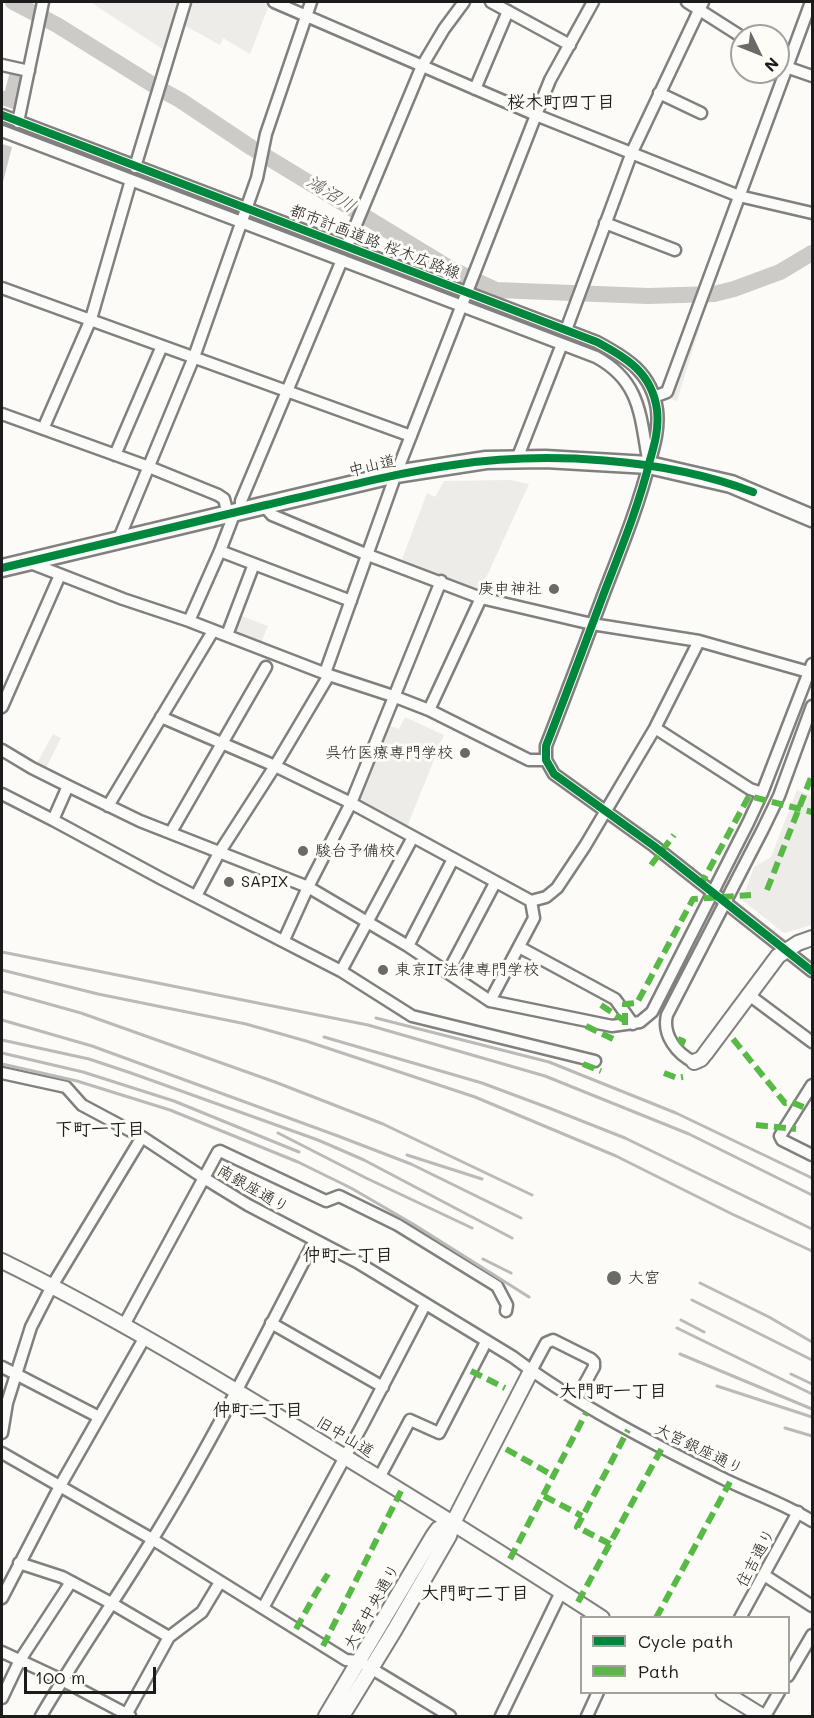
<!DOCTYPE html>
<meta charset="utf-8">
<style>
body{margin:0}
#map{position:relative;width:814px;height:1718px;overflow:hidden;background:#fcfbf8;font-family:Mali,sans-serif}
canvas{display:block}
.frame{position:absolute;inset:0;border:3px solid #1c1c1c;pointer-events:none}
.legend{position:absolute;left:580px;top:1616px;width:210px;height:78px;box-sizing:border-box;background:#fdfcf7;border:2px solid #a3a29f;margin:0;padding:8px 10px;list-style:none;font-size:18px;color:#1c1c1c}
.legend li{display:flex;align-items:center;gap:12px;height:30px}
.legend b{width:30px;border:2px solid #a3a29f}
.north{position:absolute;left:730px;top:24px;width:60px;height:60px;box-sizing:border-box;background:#fdfcf7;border:2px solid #a3a29f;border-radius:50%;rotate:133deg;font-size:16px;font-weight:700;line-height:24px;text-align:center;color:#1c1c1c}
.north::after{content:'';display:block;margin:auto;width:21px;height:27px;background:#6a6a69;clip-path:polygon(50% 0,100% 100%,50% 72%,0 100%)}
.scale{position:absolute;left:24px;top:1667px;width:132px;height:27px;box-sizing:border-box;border:3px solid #1c1c1c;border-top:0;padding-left:8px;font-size:18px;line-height:21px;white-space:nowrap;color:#1c1c1c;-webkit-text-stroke:4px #fdfcf7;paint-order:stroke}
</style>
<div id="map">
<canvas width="814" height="1718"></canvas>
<div class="frame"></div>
<ul class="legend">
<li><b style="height:8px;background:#00873e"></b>Cycle path</li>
<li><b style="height:8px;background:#58b947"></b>Path</li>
</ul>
<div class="north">N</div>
<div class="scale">100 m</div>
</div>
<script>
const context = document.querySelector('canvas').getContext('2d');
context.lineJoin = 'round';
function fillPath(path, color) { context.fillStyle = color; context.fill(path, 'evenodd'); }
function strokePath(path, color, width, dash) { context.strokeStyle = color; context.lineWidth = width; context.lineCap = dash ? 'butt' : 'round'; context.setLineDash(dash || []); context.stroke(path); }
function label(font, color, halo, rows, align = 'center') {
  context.font = font + ' Mali,"Klee One",sans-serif'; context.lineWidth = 6; context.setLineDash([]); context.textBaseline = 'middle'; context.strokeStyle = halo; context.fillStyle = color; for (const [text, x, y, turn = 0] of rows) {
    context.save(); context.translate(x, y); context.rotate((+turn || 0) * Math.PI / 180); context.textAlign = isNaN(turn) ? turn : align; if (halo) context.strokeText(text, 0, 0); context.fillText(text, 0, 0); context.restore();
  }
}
const green = new Path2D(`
 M90,2H177L164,50Z
 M189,2H261L269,5L250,54L223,38L220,45L182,24Z
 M696,321L701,323L677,401L668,398Z
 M510,480L529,484L480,591L401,562L427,493L435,497L444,481Z
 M239,615L268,626L261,642L233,631Z
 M405,717L444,735L407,827L362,801L359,796L387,725L399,729Z
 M53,734L61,738L46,768L37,763Z
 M797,790L812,796V925L784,933L742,900L754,867L771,857Z`);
const water = new Path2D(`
 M10,71L24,74L18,111L2,105V90L5,91Z
 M2,144L12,147L2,186Z`);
const river = new Path2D(`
 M13,2L57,25L158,88L180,100L252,148L453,270L496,290L648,296L714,294L734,289L780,272L812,253`);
const minor = new Path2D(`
 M274,2L536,115L739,196L812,213
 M491,2L570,45
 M687,2L742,37
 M778,61L786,67L812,76
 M2,65L29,71
 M475,89L508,11
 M659,93L701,113
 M2,115L597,342C627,358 652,373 657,410C659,428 655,443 650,460C639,505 621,549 604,593C585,644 566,695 546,746V760L554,774L654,846L812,971
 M18,122L43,2
 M2,131L596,357C640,381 640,414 648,459
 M135,167L185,2
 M605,223L675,250
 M347,246L422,66L444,29L464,2
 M2,288L411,436
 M566,330L632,152L703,2
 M654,397L667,392L811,2
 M2,414L149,467L218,495L224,499L228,514
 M43,429L91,319L131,180
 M115,455L162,346
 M517,459L562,344
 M264,506L272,515L368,555L481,598L592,624L699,641L812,673
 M241,511V501L342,260
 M118,541L194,357L257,178L266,134L311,2
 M220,551L351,601
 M28,562L123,599L189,621L329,675L393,696L429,710L529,760H546
 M189,621L220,551L235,512
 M227,635L254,564
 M325,673L396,474L536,115L550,80L593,2
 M2,707L60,575
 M429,710L481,598
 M161,717L275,766L351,803L531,901L534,918L490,1001
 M655,728L750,789L762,793
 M2,750L32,768L68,786L53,820L162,879L341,971L412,1016L595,1061
 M68,786L140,821L308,887L408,946L490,1001L612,1026L640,1022L652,1012L748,823L762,793L812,664
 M2,794L53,820
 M108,806L213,631
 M171,832L266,667
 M196,896L219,853L275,766L329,675
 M531,901L546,897L557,888L585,846L655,728L699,641
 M284,940L308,887L351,803L441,581
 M408,946L453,859
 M519,947L615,999L633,1024
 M341,971L413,837
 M448,972L495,883
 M749,995L812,1042
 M694,1062C677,1054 662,1035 667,1015L763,829L779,796L812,706
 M2,1073L66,1087L82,1105L142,1137L204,1178L248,1205L357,1262L513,1357C577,1405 653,1444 726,1480C755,1494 785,1504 812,1521
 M812,1085L780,1136L782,1140L812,1155
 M271,1323L383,1387
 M124,1325L218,1152L220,1151L326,1201L339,1196L398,1225L497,1286L507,1305L506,1311
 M2,1367L99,1417
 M531,1371L546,1343L553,1340L591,1359L594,1362V1367L577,1398
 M2,1433L7,1403L31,1327L52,1286L142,1137
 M2,1453L152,1539L346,1660L359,1661L450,1716
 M379,1478L410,1420L439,1433L486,1342
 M19,1563L62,1577L111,1603L169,1637
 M764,1575L812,1606
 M2,1598L60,1486L145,1337
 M263,1608L364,1422L425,1305
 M740,1618L798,1512
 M2,1652L62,1680L130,1716
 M788,1676L812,1635
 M2,1698L20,1660L71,1582
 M126,1715L169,1637L202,1612L220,1582
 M41,1716C76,1656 116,1599 152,1540C212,1443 262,1341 315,1240
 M501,1716L561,1592
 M587,1716L598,1692
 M765,1716L779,1692`);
const major = new Path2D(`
 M694,1062L701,1059L705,1054L778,956L798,943L812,938
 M2,1261C110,1314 214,1377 317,1440C413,1498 508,1557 602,1618
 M723,1692L762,1716
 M326,1716L433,1536L438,1529L453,1523
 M342,1716L394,1631L449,1536L453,1523L531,1371`);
const highway = new Path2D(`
 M2,568L396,474L486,460L545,459L649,465L731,484L812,518`);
const rail = new Path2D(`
 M2,952L368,1025L545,1076L689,1134L812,1195
 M2,970L98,994L246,1024L306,1041L475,1097L616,1156L732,1214L812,1251
 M2,991L81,1013L275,1082L383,1124L532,1195
 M376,1018L549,1062L676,1113L812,1178
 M2,1020L92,1046L338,1136L411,1164L521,1218
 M324,1037L482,1083L549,1108L625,1138L812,1229
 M2,1040L89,1059L131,1073L318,1140L364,1160L512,1238
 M2,1053L83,1072L174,1101L299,1152
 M2,1064L77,1081L170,1110L298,1162L351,1188L413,1224L529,1297
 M278,1133L366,1178L472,1228
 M407,1155L482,1179
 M483,1259L511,1273
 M700,1283L769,1317L812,1342
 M692,1300L812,1360
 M681,1320L704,1332
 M677,1328L812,1394
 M680,1354L812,1409
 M791,1374L812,1384
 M717,1386L812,1417
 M785,1428L812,1436`);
const quiet = new Path2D(`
 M651,865L674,835
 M700,886L749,796L812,812
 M767,890L812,775
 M601,1005L625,1021
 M625,1025V1004L637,1003L693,899L751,895
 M586,1026L615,1040
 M678,1039L683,1041L681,1045
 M733,1039L785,1103L791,1102L808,1109
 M583,1064L601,1071
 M664,1073L677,1078L683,1077
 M756,1125L796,1129
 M471,1371L505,1388
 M506,1449L554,1476
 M544,1496L582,1516
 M610,1544L577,1527L628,1430
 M510,1559L586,1413
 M578,1602L662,1448
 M656,1618L730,1482
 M296,1629L316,1593L328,1574
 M323,1646L401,1491`);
const cycleway = new Path2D(`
 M2,115L597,342C627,358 652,373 657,410C659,428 655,443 650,460C639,505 621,549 604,593C585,644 566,695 546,746V760L554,774L654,846L812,971
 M2,568C90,547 178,526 266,505C328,491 390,474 453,465C546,451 664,458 753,492`);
const markers = [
 [554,589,6,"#6a6a69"],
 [465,753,6,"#6a6a69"],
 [303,851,6,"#6a6a69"],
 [229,882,6,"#6a6a69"],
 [383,970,6,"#6a6a69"],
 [614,1278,8,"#6a6a69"]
];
const streetNames = [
 ["都市計画道路 桜木広路線",375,242,21],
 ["中山道",372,466,-13],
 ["南銀座通り",253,1189,30],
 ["旧中山道",345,1437,31],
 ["大宮銀座通り",699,1449,26],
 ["住吉通り",756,1558,-62],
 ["大宮中央通り",372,1607,-60]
];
const poiNames = [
 ["庚申神社",542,589,"right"],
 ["呉竹医療専門学校",453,753,"right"],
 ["駿台予備校",315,851],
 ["SAPIX",241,882],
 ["東京IT法律専門学校",395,970],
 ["大宮",628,1278]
];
const neighbourhoodNames = [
 ["桜木町四丁目",561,102],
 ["下町一丁目",100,1129],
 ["仲町一丁目",348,1255],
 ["大門町一丁目",613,1391],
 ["仲町二丁目",258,1410],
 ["大門町二丁目",475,1593]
];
const waterNames = [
 ["鴻沼川",331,194,32]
];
fillPath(green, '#edece8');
fillPath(water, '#cccbc7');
strokePath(river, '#cccbc7', 16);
strokePath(minor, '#81807f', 15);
strokePath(major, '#81807f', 18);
strokePath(highway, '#81807f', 21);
strokePath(minor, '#fbfbf9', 10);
strokePath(major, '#fbfbf9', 14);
strokePath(highway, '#fbfbf9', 16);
strokePath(rail, '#bbbab8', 3);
strokePath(quiet, '#58b947', 6, [12, 6]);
strokePath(cycleway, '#00873e', 8);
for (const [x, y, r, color] of markers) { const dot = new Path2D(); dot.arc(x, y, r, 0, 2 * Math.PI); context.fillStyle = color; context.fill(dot); strokePath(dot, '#fdfcf7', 2); }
label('16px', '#1c1c1c', '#fdfcf7', streetNames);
label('16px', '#1c1c1c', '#fdfcf7', poiNames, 'left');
label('bold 18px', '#1c1c1c', '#fdfcf7', neighbourhoodNames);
label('italic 18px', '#5a5a58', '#fdfcf7', waterNames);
</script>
